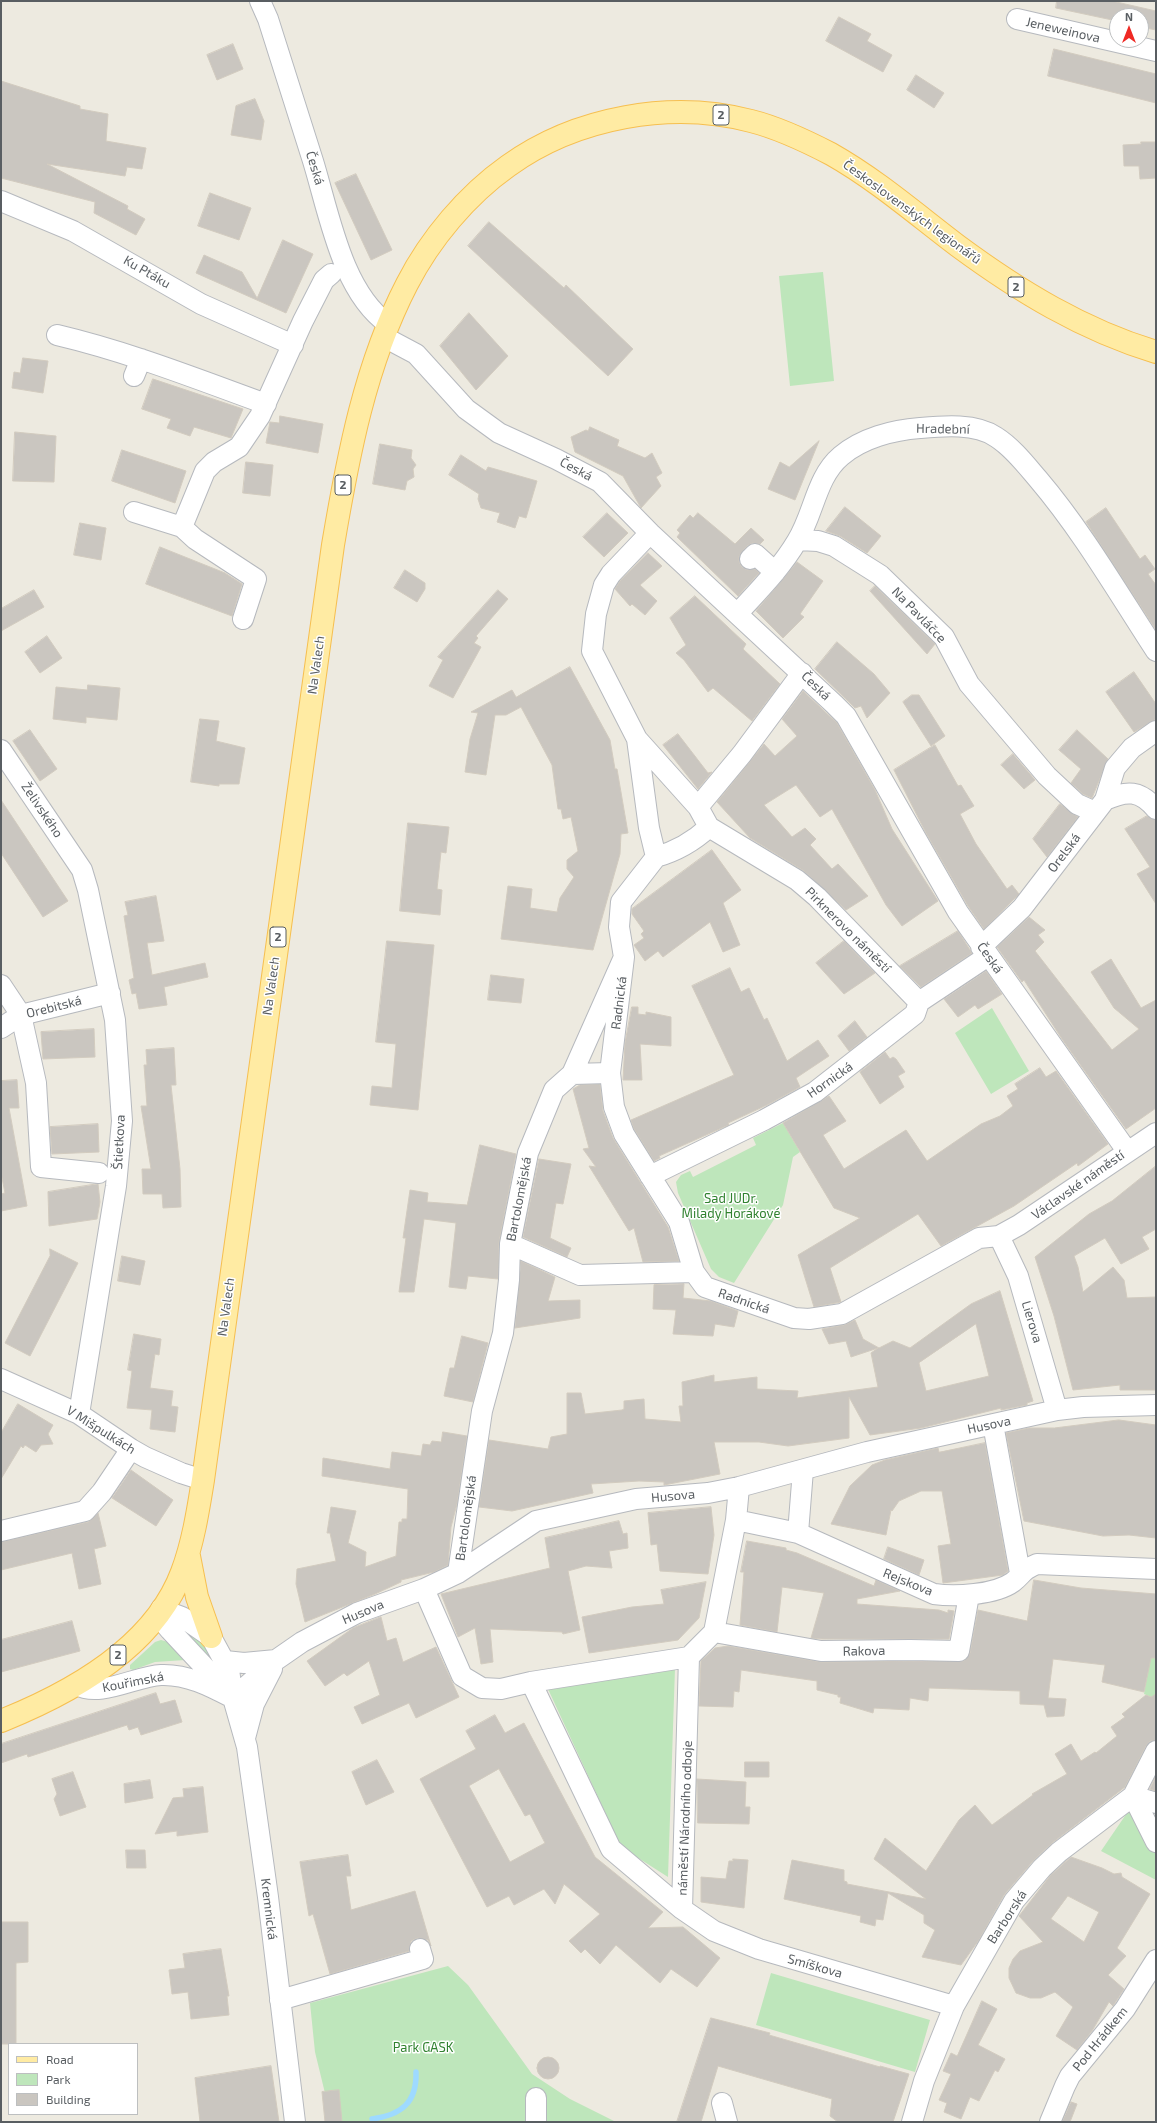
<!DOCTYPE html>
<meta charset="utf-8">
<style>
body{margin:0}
#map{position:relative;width:1157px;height:2123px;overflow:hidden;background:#edeae0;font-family:"Exo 2",sans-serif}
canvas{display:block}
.frame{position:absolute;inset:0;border:2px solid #595e62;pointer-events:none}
.legend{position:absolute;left:8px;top:2043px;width:130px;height:72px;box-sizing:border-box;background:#fff;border:1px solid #bdbfc0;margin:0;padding:5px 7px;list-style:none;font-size:12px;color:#595e62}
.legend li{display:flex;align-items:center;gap:8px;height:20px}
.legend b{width:20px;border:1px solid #bdbfc0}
.north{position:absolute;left:1109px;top:8px;width:40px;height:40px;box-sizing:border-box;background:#fff;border:1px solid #bdbfc0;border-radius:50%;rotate:0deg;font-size:11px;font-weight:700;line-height:16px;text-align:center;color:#595e62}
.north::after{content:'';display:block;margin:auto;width:14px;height:18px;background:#ef2924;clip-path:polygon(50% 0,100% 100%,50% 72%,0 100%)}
</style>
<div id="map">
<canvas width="1157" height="2123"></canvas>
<div class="frame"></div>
<ul class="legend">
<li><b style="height:5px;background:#ffeba3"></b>Road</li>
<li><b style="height:11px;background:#bee6bb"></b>Park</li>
<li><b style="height:11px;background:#cac6c0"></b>Building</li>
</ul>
<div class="north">N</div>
</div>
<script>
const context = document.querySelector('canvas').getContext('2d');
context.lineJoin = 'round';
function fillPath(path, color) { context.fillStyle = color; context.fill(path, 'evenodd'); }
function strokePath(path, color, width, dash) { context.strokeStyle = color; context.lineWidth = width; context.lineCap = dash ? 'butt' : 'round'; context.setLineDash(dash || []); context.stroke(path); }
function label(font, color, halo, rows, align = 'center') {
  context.font = font + ' "Exo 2",sans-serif'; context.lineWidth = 3; context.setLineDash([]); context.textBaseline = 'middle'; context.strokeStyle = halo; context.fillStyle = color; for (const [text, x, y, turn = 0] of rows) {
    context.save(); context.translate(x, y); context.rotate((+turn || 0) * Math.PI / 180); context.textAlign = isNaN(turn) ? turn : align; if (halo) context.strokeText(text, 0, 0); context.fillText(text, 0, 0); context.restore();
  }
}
const green = new Path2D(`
 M823,272L834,381L790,386L779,276Z
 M992,1008L1029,1071L991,1094L955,1033Z
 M783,1123L800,1152L793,1157L783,1205L734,1283L719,1277L711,1269L678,1193L676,1182L681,1175L690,1171L693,1177L756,1145L753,1138Z
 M175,1625L195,1631L218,1666Z
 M161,1640L168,1642L185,1660L155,1662L133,1670L130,1669V1665L155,1642Z
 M1150,1657L1156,1658V1699L1144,1694Z
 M675,1668L668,1877L621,1847L548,1689Z
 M1129,1810L1156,1849V1880L1101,1851Z
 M448,1966L468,1985L532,2074L570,2099L616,2122H332L315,2052L310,2003Z
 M771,1973L930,2020L915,2072L756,2025Z`);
const stream = new Path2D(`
 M372,2119C401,2115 417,2103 416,2072`);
const building = new Path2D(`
 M1057,1H1112L1156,11V30L1141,27V16H1117V21L1056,8Z
 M839,17L871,34L867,41L892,55L883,72L826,41Z
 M233,44L243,69L217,80L207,55Z
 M1054,49L1156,74V103L1048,76Z
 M916,75L944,93L934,108L907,90Z
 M1,81L80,106V109L108,114L106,141L146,148L142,169L127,167L125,176L47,164L128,206L127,209L145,219L136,235L94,213L95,202L1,178Z
 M255,99L264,121L261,140L231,135L236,106Z
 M1141,142H1156V178L1140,179L1139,166H1124L1123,145L1141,144Z
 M356,174L392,250L371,260L335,183Z
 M210,193L251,208L239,240L198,226Z
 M489,222L564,288L566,285L633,349L608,376L468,246Z
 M283,240L313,254L286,313L196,273L204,255L242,272L257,298Z
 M469,313L508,356L476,390L440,346Z
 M23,358L48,361L43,393L12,388L14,372L20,373Z
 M153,379L243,409L231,438L194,427L190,436L167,428L171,419L142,409Z
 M280,416L323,424L318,453L266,443L270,422L279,423Z
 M590,427L619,440L617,446L645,458L652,453L662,473L656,477L661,486L641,508L623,476L575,452L571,437L586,430L588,431Z
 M15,432L56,436L54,482L13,481Z
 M819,441L795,500L768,489L780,462L789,467Z
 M380,444L412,450L411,458L416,465L413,469L414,477L407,481L405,490L373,484Z
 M122,450L186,471L175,503L112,481Z
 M461,455L486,471L488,467L537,481L526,518L519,516L515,528L497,522L500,513L481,508L478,499L479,494L449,475Z
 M246,462L273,465L270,496L243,493Z
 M845,507L881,536L867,553L840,536L826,531Z
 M1106,508L1140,559L1145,555L1155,569L1148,574L1156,585V630L1086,522Z
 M607,513L628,533L604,557L583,537Z
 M698,513L735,544L751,528L764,540L760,544L752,543L747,546L739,556V562L742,567L747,570L755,569L759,573L738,596L677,537L680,533L677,530L690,515L693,518Z
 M80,523L106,528L101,560L74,555Z
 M160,547L225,573L242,584L232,616L146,584Z
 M648,553L662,566L640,585L657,601L645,615L632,604L630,606L615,589L620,581Z
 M797,562L823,581L800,614L804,617L783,638L756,611Z
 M405,570L425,583V589L417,602L394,588Z
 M875,586L935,644L927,654L870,591Z
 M34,590L44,607L1,631V609Z
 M498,590L508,599L476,636L478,638L474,643L481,647L453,698L429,686L443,660L438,657Z
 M695,596L746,644L743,649L780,684L752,721L713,688L708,692L684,660L676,653L686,645L670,618Z
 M47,636L62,658L40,673L25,652Z
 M837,642L874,674L890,693L867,718L861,706L855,708L815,669Z
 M570,667L610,740L615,769H617L628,833L621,834L620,854L593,950L501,939L508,886L532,889L530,908L557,912L560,898L574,877L567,869V860L578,851L571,817L563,819L561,809H558L552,765L521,707L506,715H495L486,775L465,772L470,739L478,713L471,712L512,690L516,697Z
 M1134,672L1156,704V719L1134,732L1106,692Z
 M88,685L120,688L117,720L86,717V723L53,719L56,687L87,690Z
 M803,691L837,723L875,790L892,829L938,901L902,926L886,905L832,809L820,817L796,785L764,805L792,837L805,828L816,839L810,845L832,869L838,864L868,896L846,910L804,871L750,838L717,802L764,744L775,756L797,736L782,719Z
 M912,695H919L945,736L931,746L903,702Z
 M200,719L219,721L216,741L245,748L239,784H219V786L191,782Z
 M30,730L57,769L40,781L13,741Z
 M1077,730L1108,759L1092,798L1083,794L1071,783L1081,769L1059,750Z
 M678,734L708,773L712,772L698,789L663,745Z
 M935,745L958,786L961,785L974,806L960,814L976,844L1007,889L1012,885L1019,894L984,929L968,906L926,833L894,770Z
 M1013,754L1035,780L1024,789L1001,765Z
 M1,800L68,901L43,917L1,853Z
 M1060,804L1078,817L1047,857L1033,839Z
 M1147,816L1156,820V904L1137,874L1150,867L1125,829Z
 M408,823L449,827L446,853L441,852L437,889L442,890L440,915L400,911Z
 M712,850L741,890L723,903L740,945L723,952L710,922L663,957L658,951L645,961L634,945L644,938L641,934L644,931L632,914V909Z
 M156,896L164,941L147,943L152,975L205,963L208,977L164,987L167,1005L139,1009L136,993L132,994L129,980L134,978L124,916L128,915L125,902Z
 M1029,917L1045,930L1038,935L1044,942L1035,951L1112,1050L1139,1029L1114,1008L1091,972L1111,959L1141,1008L1156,1000V1108L1126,1129L1062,1039L1024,980L1022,982L997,947Z
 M958,931L972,953L921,987L900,966Z
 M387,941L434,945L418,1110L370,1105L372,1086L392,1088L396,1044L376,1042Z
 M844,941L875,973L844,994L816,963Z
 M730,968L741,992L749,988L764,1020L767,1018L787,1061L818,1040L829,1056L796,1078L800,1087L767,1105L728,1123L729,1125L724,1127L659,1156L660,1158L654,1161L634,1129L631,1120L734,1075L692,986Z
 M986,971L1002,994L978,1009L975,1005L958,1017L944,999Z
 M491,975L524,979L521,1003L488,1000Z
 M632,1007H638V1014L646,1015V1012L671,1017V1046L640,1044L642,1080H623L625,1043Z
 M855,1021L867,1037L849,1051L838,1036Z
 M94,1029L95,1057L43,1059L41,1032Z
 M174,1048L176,1085H171L180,1169L181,1207L163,1208L162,1194H143L142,1169H151L141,1106H147L144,1065H147L146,1050Z
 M885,1052L890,1059L893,1057L896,1059L905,1072L898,1076L904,1087L880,1104L860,1072Z
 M1040,1068L1046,1077L1056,1071L1108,1144L1078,1166L1077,1163L1014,1206L941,1246L918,1214L830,1268L841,1302L814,1307L798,1255L860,1218L834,1208L783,1123L829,1096L846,1121L823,1135L844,1169L906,1130L927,1161L981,1124L1000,1116L1013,1106L1007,1096L1018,1089L1015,1084Z
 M17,1080L19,1108H9L27,1206L1,1211V1194L5,1193L1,1173V1081Z
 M600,1085L603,1111L613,1138L668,1227L679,1261L643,1262L634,1228L629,1231L589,1166L596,1167L583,1149L589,1148L573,1089L580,1085Z
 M98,1124L99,1152L52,1154L50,1127Z
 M480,1145L516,1154L499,1242L498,1279L468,1276L466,1289L449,1287L456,1223L424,1219L414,1292H399L406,1238H403L410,1190L428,1193L427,1202L467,1205Z
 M539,1159L571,1164L563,1204L556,1203L550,1238L571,1248L567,1257L523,1237Z
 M1156,1166V1229L1142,1237L1149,1249L1121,1264L1105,1238L1074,1256L1078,1267L1083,1292L1113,1267L1124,1280L1127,1298L1156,1297V1390H1120V1385L1073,1390L1054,1316L1035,1257L1089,1214L1112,1201Z
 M98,1184L100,1202L97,1219L49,1226L48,1192Z
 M50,1249L78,1263L30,1356L5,1343L50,1256Z
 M122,1256L145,1261L140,1285L118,1281Z
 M521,1261L555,1277L548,1301L580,1300V1318L515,1328Z
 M684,1284L683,1298L711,1301L738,1311L734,1327L715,1324L713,1336L673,1334L676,1310L653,1309L654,1285Z
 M1000,1291L1033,1401L1027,1403V1405L1001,1410V1408L921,1428L870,1435L849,1397V1438L788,1446L759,1442H714L720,1474L664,1485V1482L639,1481L591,1484L593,1493L512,1511L479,1507L489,1440L548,1449L551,1437L567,1434V1393H581L585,1414L622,1410L624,1409V1401L644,1399L645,1419L681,1422L679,1406H683L682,1382L714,1375V1382L757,1377V1389L798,1391L797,1398L878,1387L871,1353L878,1348L851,1357L846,1341L829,1344L822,1329L844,1325L855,1320L863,1339L879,1348L893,1341L910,1348L971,1304ZM976,1324L989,1376L926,1391L919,1363Z
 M134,1334L161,1339L159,1355L155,1354L150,1388L173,1391L171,1406L178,1407L175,1432L150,1429L152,1410L127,1408L132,1371L128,1370Z
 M462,1336L488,1343L473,1402L444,1396L450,1368H454Z
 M18,1404L53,1425L48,1434L53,1444L41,1445L36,1452L25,1445L23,1448L21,1446L1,1479V1433Z
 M1119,1420L1156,1425V1538L1129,1535L1103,1536L1024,1521L1006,1433L1029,1428H1054Z
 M443,1432L467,1436L457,1504L451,1527L448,1565L434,1572L401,1580V1582L375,1594L305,1622L296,1584L297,1569L336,1561L330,1533H327L331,1507L356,1511L348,1543L366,1552L365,1567L396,1556L399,1522H402V1519H407L408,1489L322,1476L323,1458L390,1469L392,1452L421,1456L423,1444L430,1445L432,1441L441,1442Z
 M985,1443L1008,1571L1003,1575L943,1583L938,1546L951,1544L942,1491H921L899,1501L892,1511L891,1510L886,1535L831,1524L850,1486L872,1465L885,1460L938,1448L939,1452Z
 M131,1470L173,1500L156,1526L112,1498Z
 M711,1507L714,1535L708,1574L660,1571L657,1544L651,1545L648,1513Z
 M98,1513L106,1546L94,1549L101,1584L79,1589L72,1553L1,1570V1542L88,1522Z
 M619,1521L623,1534L627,1533L628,1548L609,1551L612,1568L586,1566L568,1571L580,1630L563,1634L562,1632L490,1629L493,1662L481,1664L475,1628L458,1637L441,1594L550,1568L545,1538Z
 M747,1541L786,1548V1550L797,1553L874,1586L876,1580L900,1591L857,1599V1604L939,1610L948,1613V1610L954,1611L949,1639H822L811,1638L824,1593L782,1587L777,1632L740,1625L744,1572H741Z
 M888,1547L924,1560L919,1575L884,1559Z
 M1034,1580L1081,1588L1156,1594V1658H1151L1144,1692L1102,1682L1105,1665L1053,1659L1048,1698L1066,1699L1064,1716L1047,1717L1044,1705L1020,1704V1691L929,1688L928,1701L910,1698L909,1710L874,1708L873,1713L840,1703L841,1697H838V1695L817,1690V1681L741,1670L739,1692L734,1691L733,1707L699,1706L701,1661L715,1648L728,1646L821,1662L964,1661L970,1653L978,1610L1027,1621Z
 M706,1582L699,1618L678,1640L589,1653L582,1617L632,1607L664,1604L661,1590Z
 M381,1617L387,1641L396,1638L403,1662L436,1647L459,1697L416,1718L409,1703L362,1724L354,1707L380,1695L369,1661L347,1676L344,1673L325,1686L307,1661L353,1628Z
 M72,1621L80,1651L1,1672V1640Z
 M156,1693L160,1704L175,1700L182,1722L141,1735L138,1727L129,1730L127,1725L28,1757L27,1754L1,1763V1744Z
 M1156,1694V1740L1150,1741L1146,1746L1125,1787L1052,1843L1033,1861L1004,1895L979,1940L961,1965L922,1957L935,1930L924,1923V1915L888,1893L883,1920L876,1919L875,1926L860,1922L861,1916L784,1899L792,1860L844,1870V1881L847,1882V1884L926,1899L874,1859L885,1838L926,1871L959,1820L975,1805L992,1825L1033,1795L1032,1794L1067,1774L1055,1754L1071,1744L1081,1761L1095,1752L1096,1753L1117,1736L1111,1727L1125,1717L1122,1714L1146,1695L1151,1697Z
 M495,1715L505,1733L524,1723L595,1857L663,1912L648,1928L683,1927L720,1958L697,1987L671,1969L660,1983L616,1945L600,1964L585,1949L581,1953L569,1941L600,1914L564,1884L555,1904L544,1889L514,1905L509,1896L487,1907L420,1779L476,1749L466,1731ZM499,1769L525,1816L530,1814L545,1843L510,1862L469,1786Z
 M377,1760L394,1792L366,1805L352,1772Z
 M745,1762H769V1777H745Z
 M73,1772L86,1807L60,1816L54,1799L57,1794L52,1779Z
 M1156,1776V1791L1150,1789Z
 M697,1779L746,1782L745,1807H750L749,1824L698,1823Z
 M150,1780L153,1798L125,1803L124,1784Z
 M203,1787L208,1832L177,1836V1831L155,1834L173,1798L184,1797L183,1789Z
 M126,1850H145L146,1868H127Z
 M348,1855L351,1876H346L351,1910L415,1891L431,1946L428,1940L417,1938L411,1941L409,1951L330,1974L313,1914L309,1916L300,1862Z
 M1071,1857L1102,1868L1114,1874L1121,1873L1122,1877L1150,1894L1117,1948L1126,1956L1108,1975L1124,1989L1113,2006L1109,2002L1092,2031L1077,2050L1056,2036L1073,2007L1055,1992L1041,1998H1030L1016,1993L1009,1978V1968L1013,1959L1020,1951L1043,1942L1019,1916L1050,1876ZM1068,1896L1099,1912L1084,1942L1051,1919Z
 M733,1859L748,1860L744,1908L701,1902V1877L726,1879L729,1861H733Z
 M1,1922H28V1962L16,1963V2044H1Z
 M221,1949L229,1996H227L229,2015L191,2019L188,1992L172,1994L169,1970L185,1968L183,1954Z
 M982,2001L997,2009L978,2045L1005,2059L998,2072L995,2070L979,2101L970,2097L961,2119L944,2112L947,2103L939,2100L951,2074L943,2071L951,2053L957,2056Z
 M711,2018L770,2033L769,2035L880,2067V2066L909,2074L893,2122H838L830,2116L832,2099L718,2066L701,2122H677Z
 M537 2068a11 11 0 1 1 22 0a11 11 0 1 1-22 0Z
 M271,2066L279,2122H200L195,2078Z
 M339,2090L342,2122H325L322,2092Z
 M1071,2102L1077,2104L1070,2122H1062Z`);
const minor = new Path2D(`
 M260,1L268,19C283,67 298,114 313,161C329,213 342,292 388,324
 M1017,19L1156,51
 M1,201L73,231L201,304L293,345
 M57,335C129,352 197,379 266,404
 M384,337L416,354L466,409L499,433L556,459L600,482L650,533L834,704L846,716L958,912L1127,1151
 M134,376L141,359
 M134,512L182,527
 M650,533L611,574L604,585L596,614L592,651L637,739L698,807L709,827C693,842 677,851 656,857
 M798,540L818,541L834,546L880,575L944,637L969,684L1047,776L1077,804L1095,812
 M750,559L755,554L775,572
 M738,613C759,590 781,568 797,541C814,514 816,477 841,456C862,438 893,430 920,428C943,426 976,423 996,437C1012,447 1026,465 1038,479C1083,532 1118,593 1156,651
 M243,619L256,579L195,539L182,527L205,471L214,462L239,447L260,416L303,321L324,280L331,274
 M637,739L649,828L656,857
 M1,750L82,870L88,890L115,1020L122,1121L116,1186L79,1414
 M1105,800L1115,768L1132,748L1156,731
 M698,807L742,754L802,673
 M709,827L797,880L817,897L919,1002
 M981,947L1022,908L1105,800C1127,790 1140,790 1156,809
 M624,957L610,1073L614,1107L624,1134L679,1222L694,1272L705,1287L794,1318L809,1319L842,1314L979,1238L999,1236L1019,1225L1156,1133
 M1,985L21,1015L36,1083L41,1167L99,1173
 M1,1028L21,1015L110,993
 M572,1074L610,1073
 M650,1176L764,1120L815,1092L915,1014L919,1002L988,956
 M999,1236L1018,1276L1057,1410
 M510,1244L580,1275L694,1272
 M1,1379L79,1414L131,1449L145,1457L181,1473L203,1480
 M993,1424L1020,1573
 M736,1520L798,1533L934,1594C955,1597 995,1595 1013,1582C1023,1574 1022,1570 1037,1564L1156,1569
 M1,1531L85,1511L102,1492L131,1449
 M798,1533L803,1470
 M458,1573L482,1411L503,1333L509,1280L510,1244L528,1153L554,1090L572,1074L624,957L619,927L621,902L656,857
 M424,1589L462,1676L482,1688L501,1689L531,1682L689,1657
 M161,1609L182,1617L211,1637L229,1670L233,1698L247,1747L268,1897L295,2122
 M161,1609L165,1624L170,1630L225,1689
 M714,1632L821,1651L910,1650L959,1651L969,1595
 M689,1657L714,1632L736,1520L739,1487
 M225,1661L244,1663L276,1660
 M531,1682L611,1849L682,1909L714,1931L759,1949L954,2006
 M77,1685C100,1698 136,1676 161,1675C187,1674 210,1686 233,1698
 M233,1698L276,1660L302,1642L357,1613L424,1589L458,1573L536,1521L636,1499L708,1493L739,1487L867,1452L1057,1410L1083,1407L1156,1405
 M245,1738L254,1704L272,1669
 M1133,1796L1156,1842
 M1133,1796L1156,1803
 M682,1909L689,1657
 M280,2000L423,1959L420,1949
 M536,2098V2122
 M722,2103L727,2122
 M912,2122L924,2081L954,2006L1014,1901L1042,1868L1059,1852L1133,1796L1156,1751
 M1050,2122L1065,2086L1070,2076L1125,2009L1156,1960`);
const major = new Path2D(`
 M189,1556L197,1597L211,1637
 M1,1721C71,1693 154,1647 182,1572C193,1543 198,1511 203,1480L333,545C348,456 365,365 407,284C430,239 467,195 508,166C576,117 671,100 751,121C779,128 806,141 831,154C877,180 917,215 958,246C1019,291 1083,330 1156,352`);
const shields = [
 [721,115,16],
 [1016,287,16],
 [343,485,16],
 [278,937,16],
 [118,1655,16]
];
const shieldNames = [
 ["2",721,115],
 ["2",1016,287],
 ["2",343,485],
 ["2",278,937],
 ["2",118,1655]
];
const streetNames = [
 ["Jeneweinova",1063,30,13],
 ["Česká",315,168,73],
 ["Československých legionářů",912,212,36],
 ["Ku Ptáku",147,272,30],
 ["Hradební",943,429,1],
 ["Česká",576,469,28],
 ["Na Pavláčce",919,615,46],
 ["Na Valech",316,665,-82],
 ["Česká",816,686,44],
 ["Želivského",42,810,56],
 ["Orelská",1064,853,-53],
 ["Pirknerovo náměstí",848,930,45],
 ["Česká",990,958,55],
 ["Na Valech",271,986,-82],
 ["Radnická",619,1003,-83],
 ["Orebitská",54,1007,-14],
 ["Hornická",830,1080,-35],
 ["Štietkova",119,1142,-87],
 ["Václavské náměstí",1078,1185,-35],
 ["Bartolomějská",519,1199,-79],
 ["Radnická",744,1301,19],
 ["Na Valech",226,1307,-82],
 ["Lierova",1032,1322,73],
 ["Husova",989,1425,-12],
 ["V Mišpulkách",101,1430,32],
 ["Husova",673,1496,-5],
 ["Bartolomějská",466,1518,-82],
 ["Rejskova",908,1582,22],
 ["Husova",363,1612,-23],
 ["Rakova",864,1651,-1],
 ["Kouřimská",133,1682,-11],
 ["náměstí Národního odboje",685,1818,-88],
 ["Kremnická",269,1909,83],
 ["Barborská",1007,1917,-57],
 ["Smíškova",815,1966,16],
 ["Pod Hrádkem",1100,2039,-51]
];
const parkNames = [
 ["Sad JUDr.",731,1199],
 ["Milady Horákové",731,1214],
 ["Park GASK",423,2048]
];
fillPath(green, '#bee6bb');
strokePath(stream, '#9edaff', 5.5);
fillPath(building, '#cac6c0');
strokePath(building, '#d2cbbf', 1);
strokePath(minor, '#b6b9be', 22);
strokePath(major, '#f6bf50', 24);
strokePath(minor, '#fff', 20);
strokePath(major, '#ffeba3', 22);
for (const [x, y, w] of shields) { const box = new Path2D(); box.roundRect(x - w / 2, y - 10, w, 20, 3); context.fillStyle = '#fff'; context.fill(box); strokePath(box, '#595e62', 1); }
label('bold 12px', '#595e62', null, shieldNames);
label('13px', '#595e62', '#fff', streetNames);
label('13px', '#318230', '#fff', parkNames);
</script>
